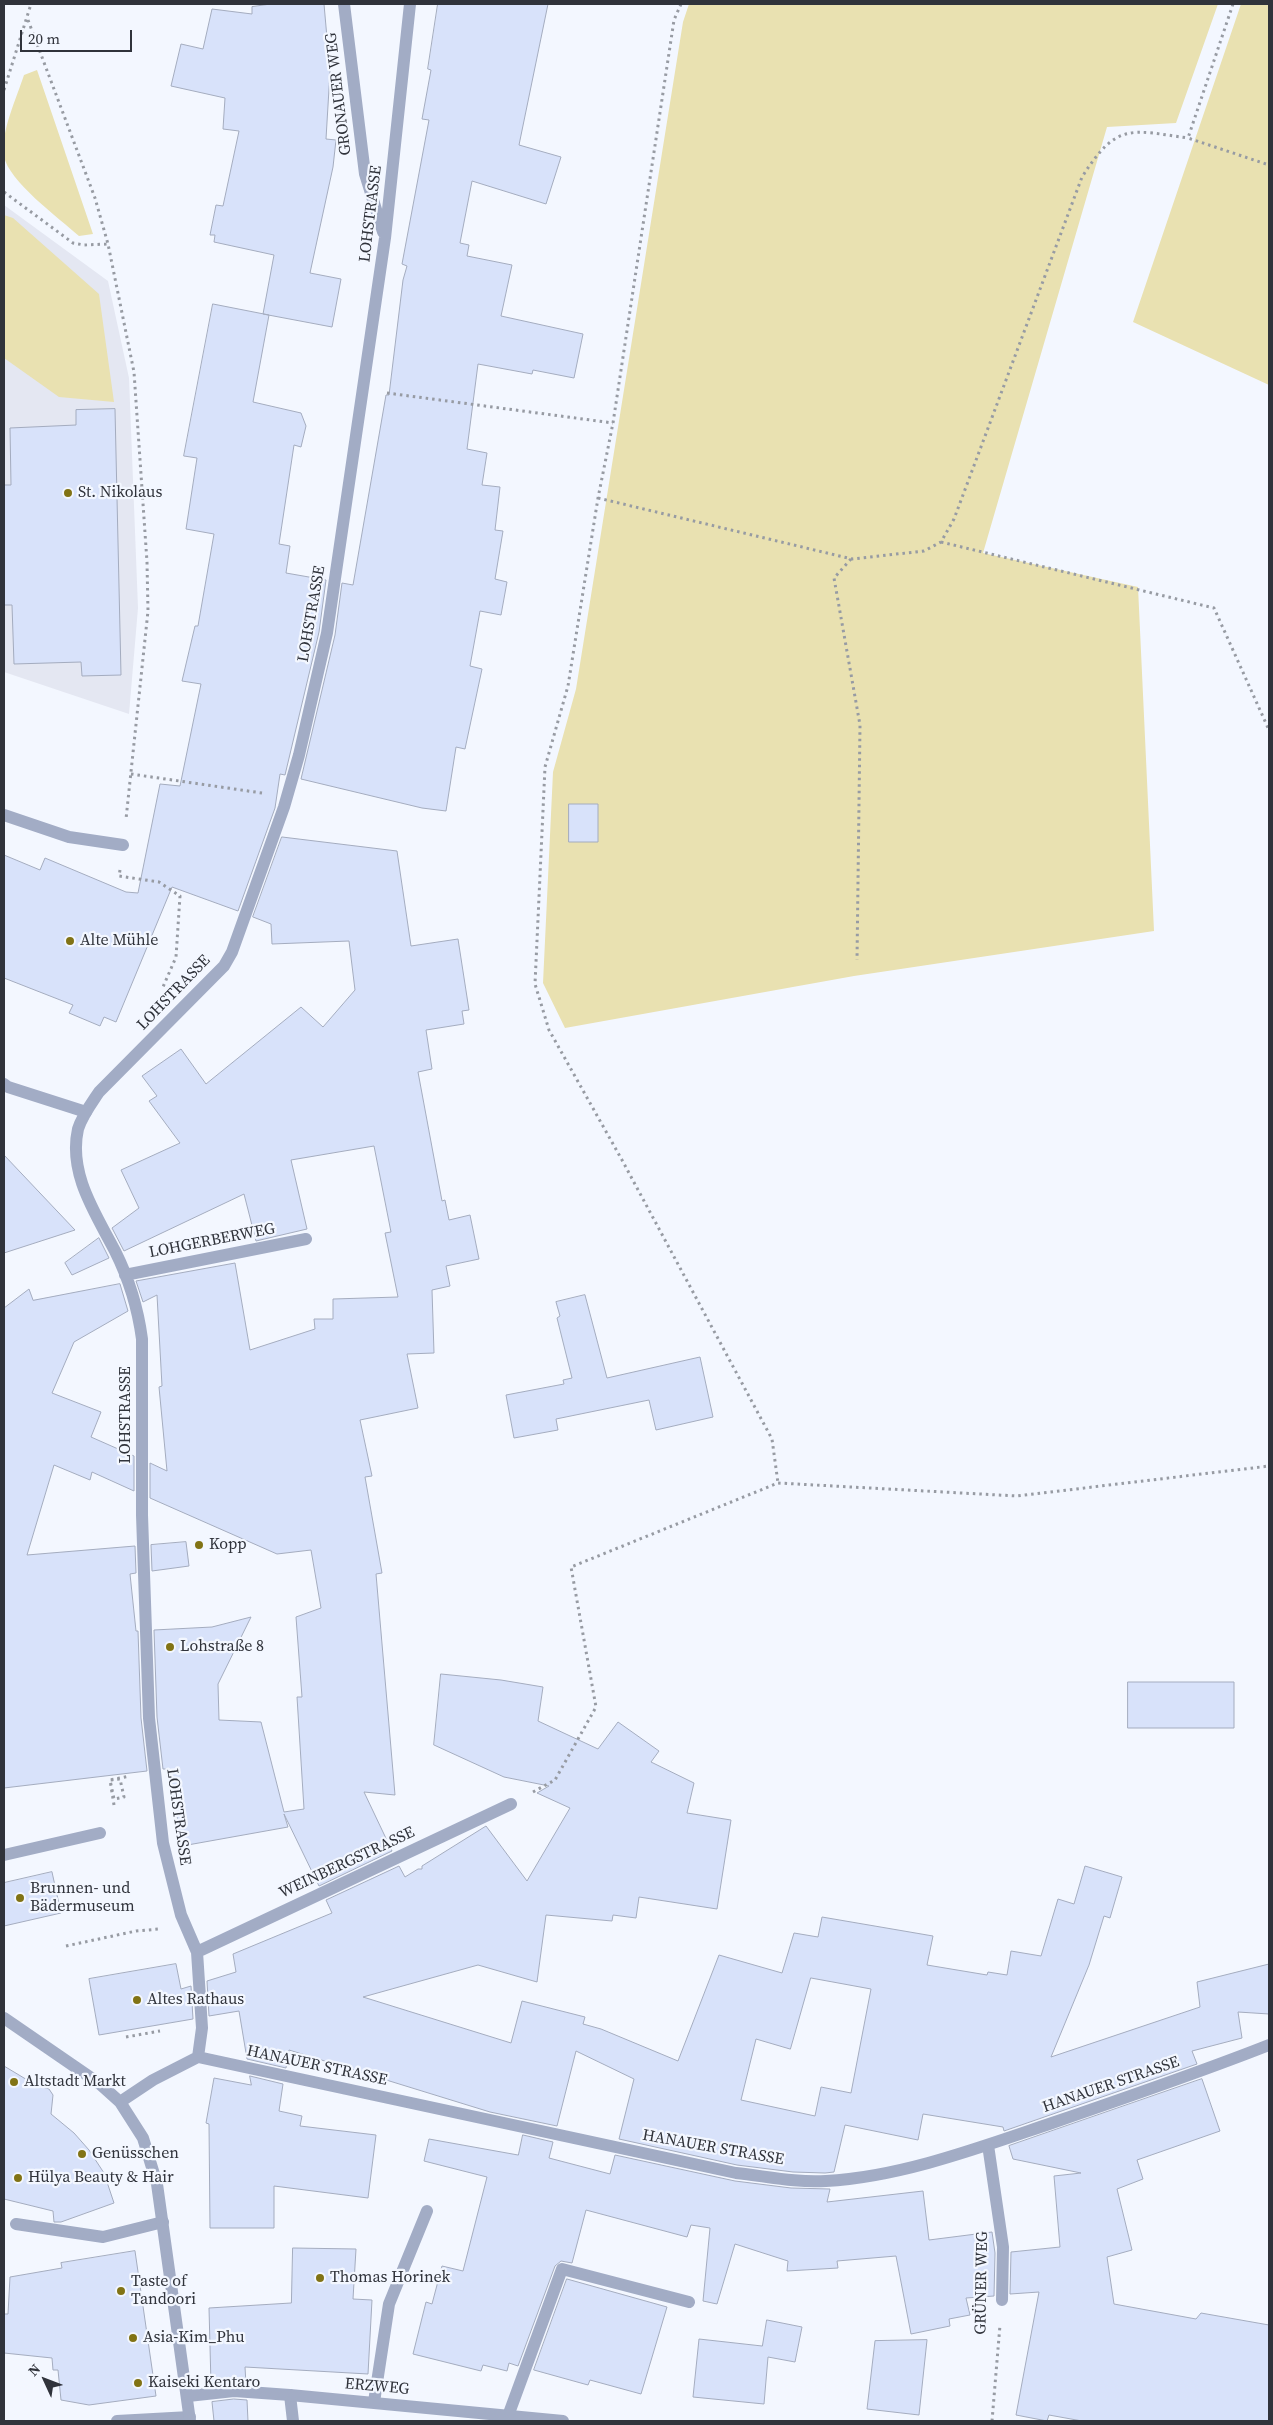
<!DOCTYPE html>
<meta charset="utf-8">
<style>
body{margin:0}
#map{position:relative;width:1273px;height:2425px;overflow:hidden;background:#f3f7ff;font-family:"Source Serif 4",serif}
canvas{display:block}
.frame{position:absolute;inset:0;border:5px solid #30333b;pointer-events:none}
.north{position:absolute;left:20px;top:2355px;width:50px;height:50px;-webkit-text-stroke:4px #f3f7ff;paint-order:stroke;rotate:313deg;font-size:14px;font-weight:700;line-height:20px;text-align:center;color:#30333b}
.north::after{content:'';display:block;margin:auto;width:18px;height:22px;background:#30333b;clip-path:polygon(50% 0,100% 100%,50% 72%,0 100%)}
.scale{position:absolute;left:20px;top:30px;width:112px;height:22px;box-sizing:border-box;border:2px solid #30333b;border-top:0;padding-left:6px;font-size:15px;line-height:18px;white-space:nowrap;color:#30333b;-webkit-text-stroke:4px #f3f7ff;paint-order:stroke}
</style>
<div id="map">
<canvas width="1273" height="2425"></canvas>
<div class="frame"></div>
<div class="north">N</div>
<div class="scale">20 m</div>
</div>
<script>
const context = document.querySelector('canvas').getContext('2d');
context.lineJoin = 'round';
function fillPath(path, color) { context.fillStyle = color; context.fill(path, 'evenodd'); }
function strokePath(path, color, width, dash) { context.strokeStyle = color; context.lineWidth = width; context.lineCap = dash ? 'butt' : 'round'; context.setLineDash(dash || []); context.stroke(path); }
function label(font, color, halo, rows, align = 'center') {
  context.font = font + ' "Source Serif 4",serif'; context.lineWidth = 4.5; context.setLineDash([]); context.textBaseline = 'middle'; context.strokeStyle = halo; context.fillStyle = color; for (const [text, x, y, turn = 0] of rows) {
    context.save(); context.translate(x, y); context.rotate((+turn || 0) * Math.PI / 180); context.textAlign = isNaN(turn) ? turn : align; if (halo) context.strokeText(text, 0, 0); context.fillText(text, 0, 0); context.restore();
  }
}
const built = new Path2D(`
 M4,205L108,281L129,378L138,608L129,714L4,672Z`);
const green = new Path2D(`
 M689,4H1218L1176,123L1107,127L983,553L1138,587L1154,931L854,976L565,1028L543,983L553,772L576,689L683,22Z
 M1241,4H1269V385L1133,322Z
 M37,70L93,234L79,236C59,218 8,181 4,156C0,133 17,97 24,75Z
 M4,215L13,218L99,294L114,402L59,397L4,358Z`);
const building = new Path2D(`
 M271,4H324L330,72L326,139L336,140L333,167L310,273L341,279L332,327L263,314L274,255L214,242L215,235H210L216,205L223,206L239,131L223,129L225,98L171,86L181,44L203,49L212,9L252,14V7Z
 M438,4H548L519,145L561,157L546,204L472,181L460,243L469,245L467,256L512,265L501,316L583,334L574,378L533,370L532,374L478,364L467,449L487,453L482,485L500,487L495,530L503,531L495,579L507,582L501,615L480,611L470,666L482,669L465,749L456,747L446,811L422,808L301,779L335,635L342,583L353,585L386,395H389L403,280L407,266L402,264L429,120L422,119L431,70L428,69Z
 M213,304L269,315L253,402L301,413L306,426L301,447L294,445L279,544L290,546L286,573L326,580L319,632L285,775L280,774L275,808L238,911L172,887L116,1022L104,1017L100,1026L69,1013L73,1005L4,978V855L40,870L45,858L126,892L138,893L160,784L180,786L201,684L182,681L195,626H198L214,534L186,529L197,458L184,456Z
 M115,409L121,675L82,676L81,662L14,664L12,605H4V485H11L10,428L76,425V410Z
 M569,804H598V842H569Z
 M282,837L397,851L411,946L458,939L469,1010L462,1011L464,1024L426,1030L432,1069L418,1072L442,1201L445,1200L449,1220L470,1215L479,1259L446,1266L450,1286L432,1290L434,1353L407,1354L418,1408L360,1420L372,1476L365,1477L382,1573L376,1574L395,1795L364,1792L392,1851L319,1886L284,1814L288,1827L182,1846L169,1769H163L157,1717L154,1630L212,1627L251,1617L218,1684L219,1720L261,1722L284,1812L304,1809L297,1697H302L296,1617L321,1608L311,1550L277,1554L150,1498V1463L167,1471L159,1387L162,1386L157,1295L143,1302L136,1281L235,1263L250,1350L315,1329L314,1319H333V1299L398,1297L385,1233L391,1232L374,1146L291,1160L307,1229L256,1241L244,1194L124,1251L112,1228L139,1208L121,1170L180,1143L149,1101L157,1096L142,1076L181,1049L206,1084L301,1007L323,1027L355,990L349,941L272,944L271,924L253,917Z
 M4,1155L75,1230L4,1253Z
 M99,1238L109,1258L72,1275L65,1263Z
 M120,1284L128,1311L74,1342L52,1393L101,1412L91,1437L134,1456V1491L92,1472L90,1480L54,1465L27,1555L135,1546L136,1573L130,1574L136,1631H138L141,1718L147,1771L4,1788V1308L29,1289L33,1300Z
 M585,1295L607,1378L700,1357L713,1417L656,1430L649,1400L556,1419L558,1430L514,1438L506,1395L564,1384L563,1380L572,1378L557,1318L560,1316L556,1302Z
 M186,1542L189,1566L152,1571L151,1545Z
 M441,1674L501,1680L543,1687L538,1721L598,1749L618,1722L659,1751L651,1762L694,1783L687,1813L731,1820L717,1909L639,1897L636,1918L613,1915L612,1921L546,1915L537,1982L478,1965L363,1997L511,2043L522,2001L585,2017L583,2024L601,2029L678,2061L719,1955L782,1973L794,1933L818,1937L822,1917L933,1936L927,1965L987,1975L988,1972L1007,1975L1011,1951L1041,1956L1058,1899L1074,1904L1085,1866L1122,1877L1110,1918L1104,1916L1089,1965L1051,2057L1200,2007L1197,1982L1269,1964V2014L1238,2012L1242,2038L1192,2051L1197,2064L1004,2131L1003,2127L923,2114L918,2140L845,2125L834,2172L825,2173L793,2172L737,2165L619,2139L634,2079L576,2051L557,2126L490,2112L289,2050L286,2068L247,2059L239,2011L209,2016L207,1981L236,1972L233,1954L332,1913L326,1900L399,1866L405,1877L418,1869H422V1866L486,1826L527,1881L570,1808L537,1793L549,1786L504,1777L434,1745ZM811,1978L871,1989L851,2093L821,2087L815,2116L741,2100L756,2039L790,2049Z
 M1128,1682H1234V1728H1128Z
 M52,1872L61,1913L4,1926V1883Z
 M176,1964L181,1989L191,1986L193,2019L99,2035L89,1979Z
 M4,2066L34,2084L49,2089L53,2095L51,2114L74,2133L89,2150L104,2173L114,2203L61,2222H54L53,2211L4,2199Z
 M250,2076L283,2084L279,2111L302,2116L300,2126L376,2135L368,2198L274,2186V2228H210L209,2124L206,2123L214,2078L251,2085Z
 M1202,2079L1220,2131L1137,2160L1143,2179L1117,2189L1132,2250L1107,2257L1114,2304L1196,2319L1201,2313L1269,2325V2421H1082L1049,2415L1047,2421L1016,2415L1039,2292L1010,2294L1011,2252L1060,2247L1054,2176L1081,2173L1013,2159L1009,2146Z
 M523,2135L553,2142L549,2158L610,2174L615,2155L735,2181L791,2188L830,2189L827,2202L923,2191L929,2240L992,2232L995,2253L994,2296L966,2298L970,2315L949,2319L950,2326L911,2334L896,2256L837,2261L838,2268L787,2271L788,2261L735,2244L717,2304L703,2301L710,2228L691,2225L687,2237L586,2210L572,2263L561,2261L555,2266L518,2366L509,2363L507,2371L483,2365L481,2371L413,2354L426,2302L432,2304L442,2266L463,2271L487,2177L424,2161L429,2139L518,2155Z
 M293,2248L356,2249L353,2299L372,2300L368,2374L245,2367L246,2384L211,2385L209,2308L291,2303Z
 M135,2251L156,2396L89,2405L61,2400L58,2370H53L52,2358L4,2353V2314H8L10,2277L62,2268L61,2263Z
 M567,2279L667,2307L641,2394L590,2380L588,2385L534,2370Z
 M767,2320L802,2327L795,2362L768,2357L764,2404L693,2397L699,2339L762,2346Z
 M927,2340L919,2415L867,2409L875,2341Z
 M234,2399L247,2400L248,2421H214L212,2402Z`);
const path = new Path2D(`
 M681,4L674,20L613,423L598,498L568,686L545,767L535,984L549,1030L622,1160L772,1439L778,1483
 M1233,4L1188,138L1269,165
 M28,20L95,198L108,244L134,372L147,562L148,611L126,819
 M4,90L31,4
 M4,192L73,243L84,245L108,244
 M387,393L613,423
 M598,498L852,559L924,551L941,542L954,519L1082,177C1117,122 1130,130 1188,138
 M941,542L1214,608L1269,730
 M851,559L834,578L860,725L857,960
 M131,774L262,793
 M120,870L119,876L159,882L180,896L176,957L163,987
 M533,1792L555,1780L596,1707L571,1567L778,1483L1017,1496L1269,1466
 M114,1805L110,1780L120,1779L124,1797L114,1799L110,1780L130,1776
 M66,1946L136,1931L159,1929
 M126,2037L160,2031
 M992,2421L1000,2325`);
const service = new Path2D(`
 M4,815L69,837L123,845
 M4,1084L8,1087L86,1112
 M4,1855L100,1833
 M16,2224L103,2237L163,2222
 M290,2395L293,2421
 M374,2402L389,2304L427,2211
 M508,2416L562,2269L689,2302
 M117,2421L190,2417`);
const minor = new Path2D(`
 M344,4L365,174L383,232
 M125,1275L306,1239
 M197,1952L511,1804
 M4,2018L100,2084L120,2102L143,2138L157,2184L190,2421
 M198,2057L202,2028L197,1952L181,1915L163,1843L149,1718L142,1515V1339C138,1309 129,1279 115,1251C96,1214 68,1174 78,1129C82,1116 91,1104 99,1092L224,966L232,952L284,807L299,755L327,633L385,238L410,4
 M198,2057L736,2173C765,2176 796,2183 826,2181C901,2177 981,2147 1052,2123C1125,2098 1198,2073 1269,2045
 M120,2102L153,2080L198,2057
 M988,2145L1003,2247L1002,2300
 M188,2396L234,2391L290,2395L563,2421`);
const markers = [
 [68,493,5,"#817315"],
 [70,941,5,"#817315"],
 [199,1545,5,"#817315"],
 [170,1647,5,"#817315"],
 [20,1898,5,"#817315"],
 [137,2000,5,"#817315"],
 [14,2082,5,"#817315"],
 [82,2154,5,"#817315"],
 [18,2178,5,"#817315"],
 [320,2278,5,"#817315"],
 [121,2291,5,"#817315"],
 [133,2338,5,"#817315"],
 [138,2383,5,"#817315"]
];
const streetNames = [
 ["GRONAUER WEG",339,94,-97],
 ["LOHSTRASSE",371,214,-83],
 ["LOHSTRASSE",312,614,-80],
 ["LOHSTRASSE",174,993,-46],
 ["LOHGERBERWEG",212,1241,-11],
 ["LOHSTRASSE",126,1415,-90],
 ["LOHSTRASSE",178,1817,82],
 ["WEINBERGSTRASSE",347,1863,-25],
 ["HANAUER STRASSE",317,2066,12],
 ["HANAUER STRASSE",1111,2085,-19],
 ["HANAUER STRASSE",713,2148,10],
 ["GRÜNER WEG",982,2283,-89],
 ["ERZWEG",377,2387,5]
];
const poiNames = [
 ["St. Nikolaus",78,493],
 ["Alte Mühle",80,941],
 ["Kopp",209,1545],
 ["Lohstraße 8",180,1647],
 ["Brunnen- und",30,1889],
 ["Bädermuseum",30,1907],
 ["Altes Rathaus",147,2000],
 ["Altstadt Markt",24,2082],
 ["Genüsschen",92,2154],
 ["Hülya Beauty & Hair",28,2178],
 ["Thomas Horinek",330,2278],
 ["Taste of",131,2282],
 ["Tandoori",131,2300],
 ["Asia-Kim_Phu",143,2338],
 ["Kaiseki Kentaro",148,2383]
];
fillPath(built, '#e4e7f2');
fillPath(green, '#e9e1b1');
fillPath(building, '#d8e2fa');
strokePath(building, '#a4acbf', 1);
strokePath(path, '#979ba3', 3, [2.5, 4]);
strokePath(service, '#a2acc5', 12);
strokePath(minor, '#a2acc5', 12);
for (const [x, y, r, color] of markers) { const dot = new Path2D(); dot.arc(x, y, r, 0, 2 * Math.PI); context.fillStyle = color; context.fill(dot); strokePath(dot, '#f3f7ff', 2); }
label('16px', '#30333b', '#f3f7ff', streetNames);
label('16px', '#30333b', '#f3f7ff', poiNames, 'left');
</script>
